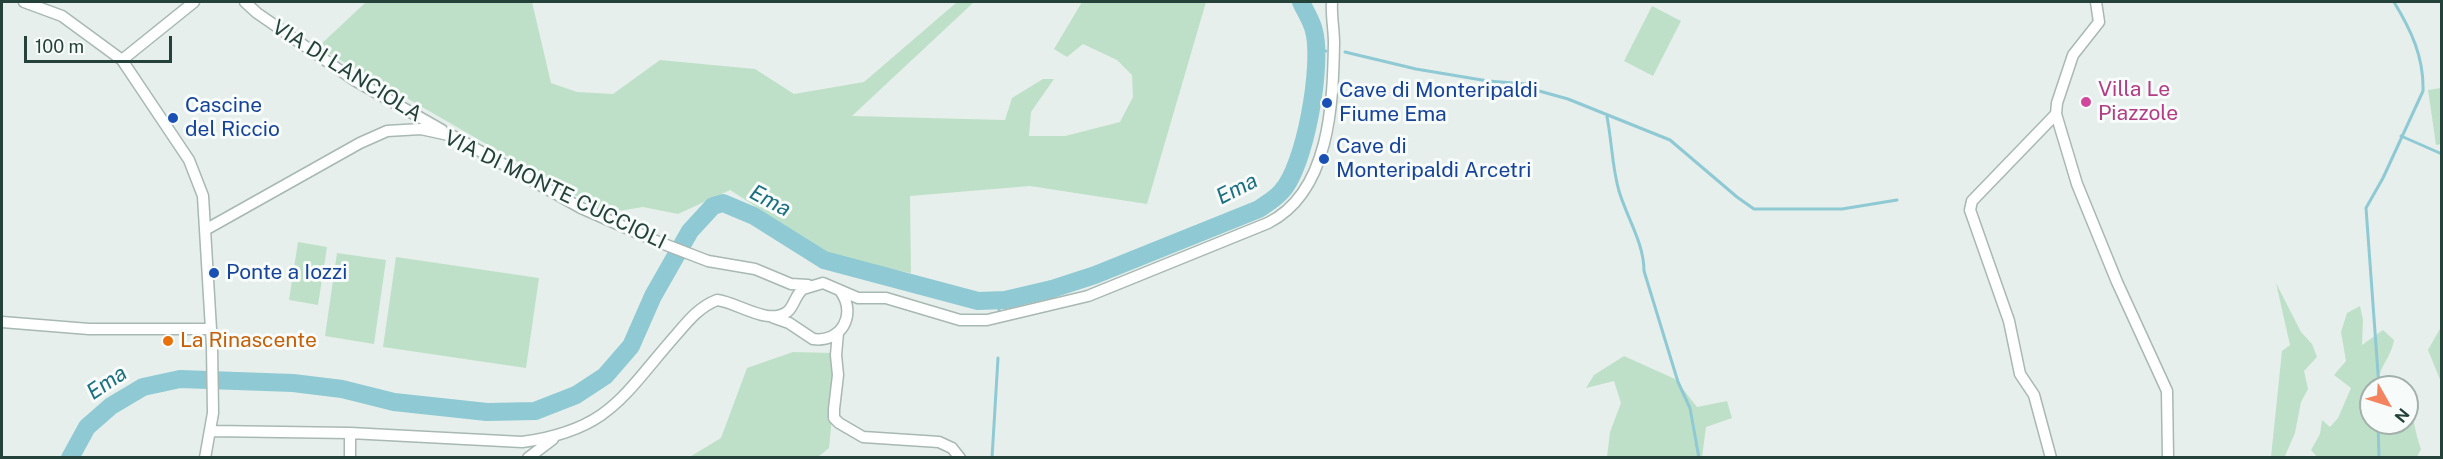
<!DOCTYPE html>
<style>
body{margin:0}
#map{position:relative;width:2443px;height:459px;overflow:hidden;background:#e6efeb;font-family:"Public Sans",sans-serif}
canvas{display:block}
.frame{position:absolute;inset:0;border:3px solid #24423a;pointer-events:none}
.north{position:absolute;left:2359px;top:375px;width:60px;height:60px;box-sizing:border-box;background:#f7fbf9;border:2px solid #a3b1ad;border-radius:50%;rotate:129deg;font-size:16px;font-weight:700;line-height:24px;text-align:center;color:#24423a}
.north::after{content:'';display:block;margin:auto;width:21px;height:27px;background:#f4845f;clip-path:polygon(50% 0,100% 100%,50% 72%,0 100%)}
.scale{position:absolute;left:24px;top:36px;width:148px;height:27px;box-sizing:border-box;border:3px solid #24423a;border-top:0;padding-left:8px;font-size:18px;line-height:21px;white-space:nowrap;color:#24423a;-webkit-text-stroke:4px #f7fbf9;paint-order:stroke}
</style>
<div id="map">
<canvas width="2443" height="459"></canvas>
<div class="frame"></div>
<div class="north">N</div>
<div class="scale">100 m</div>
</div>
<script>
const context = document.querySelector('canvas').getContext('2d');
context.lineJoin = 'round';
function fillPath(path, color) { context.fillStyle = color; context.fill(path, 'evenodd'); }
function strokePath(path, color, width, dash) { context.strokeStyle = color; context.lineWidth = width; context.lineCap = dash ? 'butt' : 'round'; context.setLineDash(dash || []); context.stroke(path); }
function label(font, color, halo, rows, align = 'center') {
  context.font = font + ' "Public Sans",sans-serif'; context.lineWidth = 6; context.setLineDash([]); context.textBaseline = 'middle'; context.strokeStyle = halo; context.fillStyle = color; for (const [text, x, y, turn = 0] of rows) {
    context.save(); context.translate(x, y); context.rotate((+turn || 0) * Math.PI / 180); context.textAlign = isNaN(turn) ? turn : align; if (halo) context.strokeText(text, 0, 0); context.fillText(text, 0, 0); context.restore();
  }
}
const green = new Path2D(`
 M366,2H532L551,83L577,92L613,94L660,60L755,69L794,94L864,82L957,2H974L852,116L1005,120L1012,98L1043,79H1054L1031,112L1029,136H1065L1120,122L1133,97L1132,75L1117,60L1083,44L1067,57L1054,49L1082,2H1206L1147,204L1030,186L910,196L911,273L838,259L730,190L678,214L643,207L606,213L318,47Z
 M1652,6L1681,21L1653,76L1624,61Z
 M2441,88V144L2436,145L2428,90Z
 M298,242L327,247L318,305L289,300Z
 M337,253L386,260L374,344L325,336Z
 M396,257L539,278L526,368L383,347Z
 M2276,283L2301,332L2312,344L2317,357L2304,371L2308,389L2301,402L2295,433L2284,458L2271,457L2282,351L2290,345Z
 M2360,306L2363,320L2362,345L2383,330L2394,340C2392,354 2383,363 2379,376L2405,387H2371V423H2407V393C2413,412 2414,430 2421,449L2417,457H2317L2311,450L2320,434L2322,420L2330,427L2338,418L2351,388L2334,375L2346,361L2341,332L2347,313Z
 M2441,327V382L2428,350Z
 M793,352L833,353L837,366L829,448L818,457L688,458L721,438L747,368Z
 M1624,356L1675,379L1697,407L1727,401L1732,418L1706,427L1702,457H1607L1610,432L1621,403L1614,381L1586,388L1594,375Z`);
const stream = new Path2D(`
 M1315,51H1326
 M1345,52L1416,69L1488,81L1526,84L1532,89L1568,99L1670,140L1737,197L1754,209H1842L1897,200
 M1607,117C1612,142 1612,167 1619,191C1627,218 1644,243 1644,271L1678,382L1690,408L1699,458
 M2401,136L2442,154
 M999,310V300
 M2379,387L2366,208L2383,178L2423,91C2424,57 2411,30 2394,2
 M2378,423L2379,458
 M992,458L998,358`);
const river = new Path2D(`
 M70,458L87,427L111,406L143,387L180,379L293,383L342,389L394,402L487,412L535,411L576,395L605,376L631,346L653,296L690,231L713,206L723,203L754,216L824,260L978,301L1005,300L1052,289L1095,275L1259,209C1266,204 1275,199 1281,192C1305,168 1323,64 1314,31C1312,21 1305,11 1301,2`);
const minor = new Path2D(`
 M24,2L62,16L122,60L189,160L203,196L212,346L213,413L205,458
 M245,2L257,13L354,80L442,130
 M2096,2L2099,22L2073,55L2057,103L2056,114L2077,184L2117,282L2167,391L2168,458
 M122,60L194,2
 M205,230L360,143L387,131L421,129L453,136L581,208L656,241L708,261L755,269L791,284L808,285
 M772,317L789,323L813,339C841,343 857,315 841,292
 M2,322L89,329H211
 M838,333L836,355L838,375L834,409V418L839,423L863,437L939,442L952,448L960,458
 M212,431L350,433L522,442C610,430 623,395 676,335C688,321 699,307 717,300C737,302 768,326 787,312C794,307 795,295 803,289L823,283L858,298H886L960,320H987L1088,296L1268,223C1330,192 1333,103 1334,43C1334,29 1331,16 1332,2
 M350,433V458
 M528,458L553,439
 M2051,458L2034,395L2020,374L2009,321L1970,210L1972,201L2056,114`);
const markers = [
 [2086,102,6,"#d1479c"],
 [1327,103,6,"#1a4fb4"],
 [173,118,6,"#1a4fb4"],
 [1324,159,6,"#1a4fb4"],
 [214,273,6,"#1a4fb4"],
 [168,341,6,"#e8710a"]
];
const streetNames = [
 ["VIA DI LANCIOLA",347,71,32],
 ["VIA DI MONTE CUCCIOLI",555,190,26]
];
const hotelNames = [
 ["Villa Le",2098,90],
 ["Piazzole",2098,114]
];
const transitNames = [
 ["Cave di Monteripaldi",1339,91],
 ["Fiume Ema",1339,115],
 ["Cascine",185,106],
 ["del Riccio",185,130],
 ["Cave di",1336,147],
 ["Monteripaldi Arcetri",1336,171],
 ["Ponte a Iozzi",226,273]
];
const foodNames = [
 ["La Rinascente",180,341]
];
const waterNames = [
 ["Ema",1237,189,-27],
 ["Ema",770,201,28],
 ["Ema",107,383,-34]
];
fillPath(green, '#bfe0c8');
strokePath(stream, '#8ec9d4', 3);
strokePath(river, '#8ec9d4', 18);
strokePath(minor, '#a8b8b2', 13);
strokePath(minor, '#fff', 10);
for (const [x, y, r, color] of markers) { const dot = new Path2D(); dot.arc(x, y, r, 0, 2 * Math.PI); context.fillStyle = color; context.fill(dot); strokePath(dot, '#f7fbf9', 2); }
label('21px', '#24423a', '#f7fbf9', streetNames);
label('21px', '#b23c85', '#f7fbf9', hotelNames, 'left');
label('21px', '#164399', '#f7fbf9', transitNames, 'left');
label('21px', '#c56008', '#f7fbf9', foodNames, 'left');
label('italic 22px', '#1c6f80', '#f7fbf9', waterNames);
</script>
